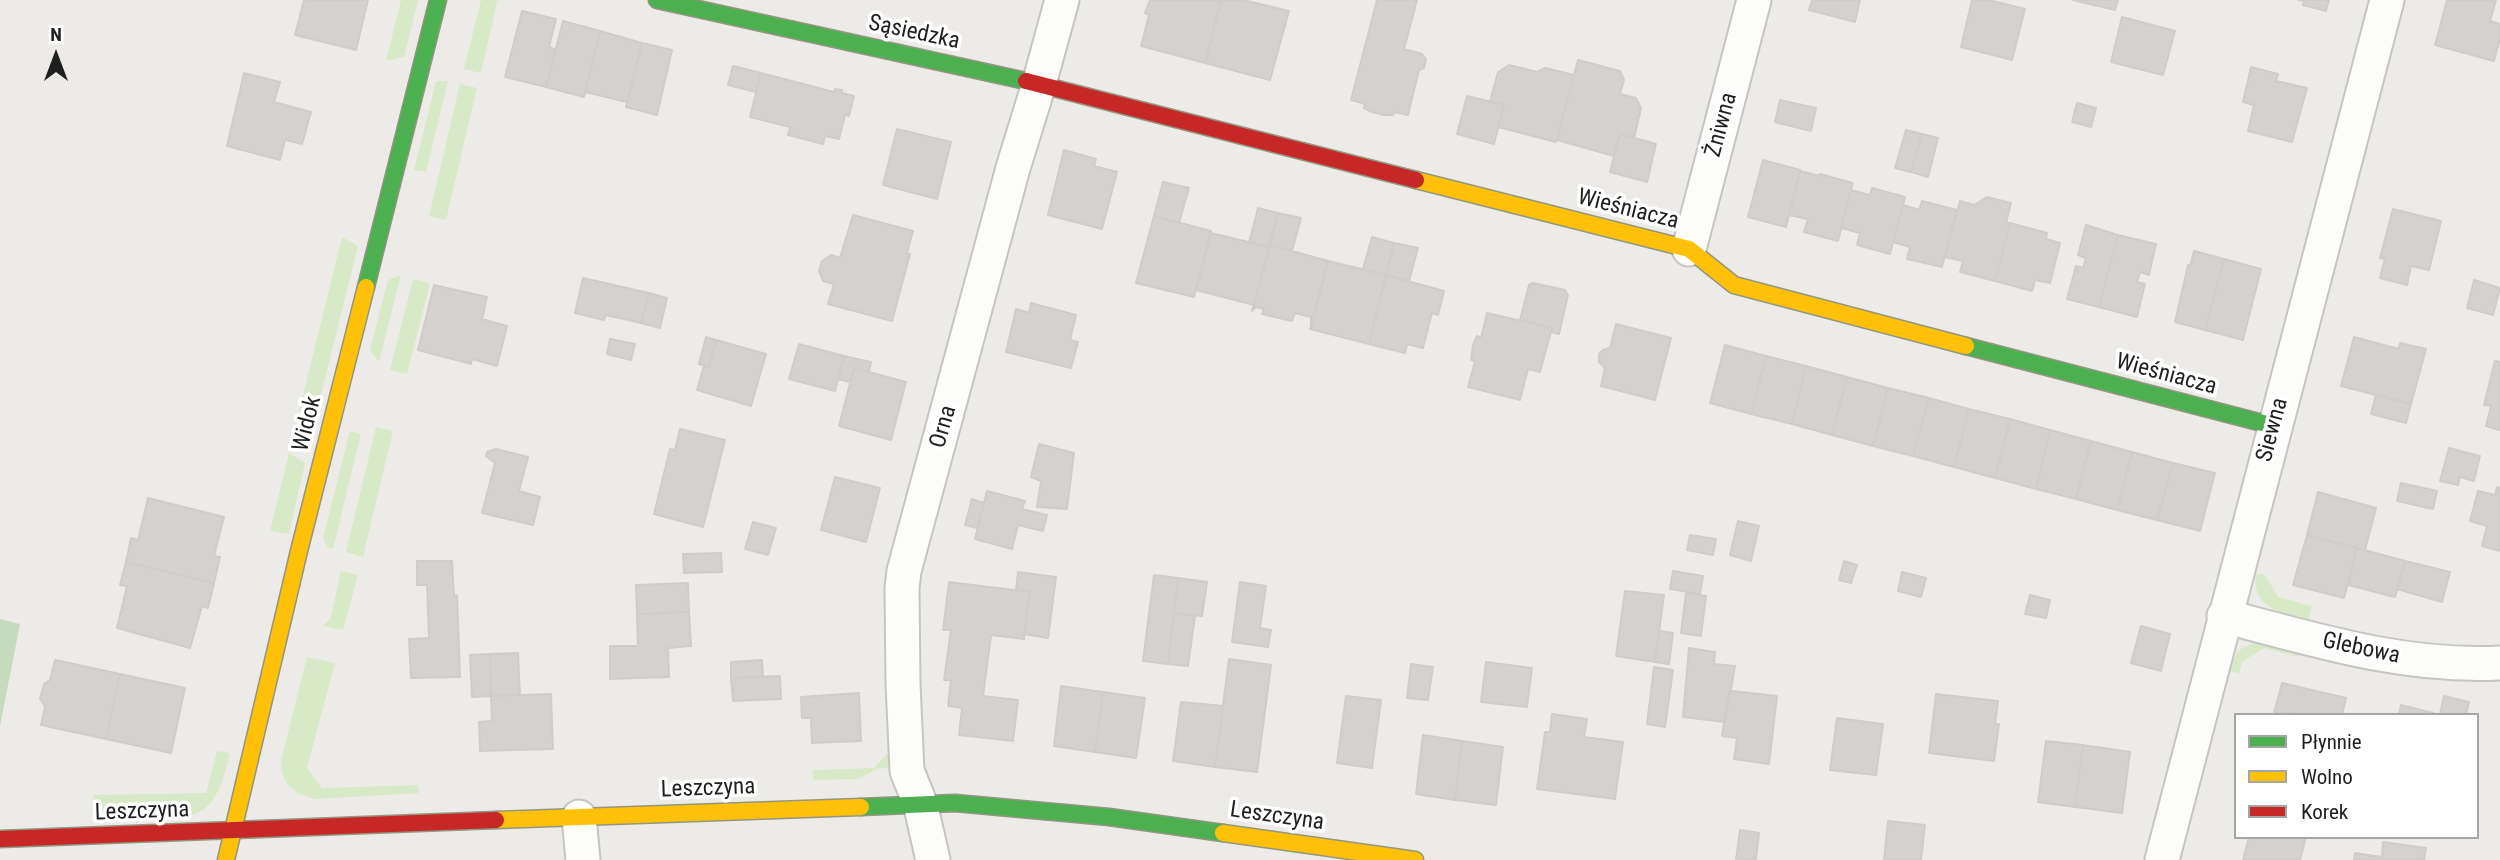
<!DOCTYPE html>
<meta charset="utf-8">
<style>
body{margin:0}
#map{position:relative;width:2500px;height:860px;overflow:hidden;background:#edebe7;font-family:"Roboto Condensed",sans-serif}
canvas{display:block}
.legend{position:absolute;left:2234px;top:713px;width:245px;height:126px;box-sizing:border-box;background:#fff;border:2px solid #a5a5a5;margin:0;padding:9px 12px;list-style:none;font-size:21px;color:#1f1f1f}
.legend li{display:flex;align-items:center;gap:14px;height:35px}
.legend b{width:35px;border:2px solid #a5a5a5}
.north{position:absolute;left:21px;top:21px;width:70px;height:70px;-webkit-text-stroke:5px #fff;paint-order:stroke;rotate:0deg;font-size:19px;font-weight:700;line-height:28px;text-align:center;color:#1f1f1f}
.north::after{content:'';display:block;margin:auto;width:24px;height:32px;background:#1f1f1f;clip-path:polygon(50% 0,100% 100%,50% 72%,0 100%)}
</style>
<div id="map">
<canvas width="2500" height="860"></canvas>
<ul class="legend">
<li><b style="height:9px;background:#4caf50"></b>Płynnie</li>
<li><b style="height:9px;background:#ffc107"></b>Wolno</li>
<li><b style="height:9px;background:#c62828"></b>Korek</li>
</ul>
<div class="north">N</div>
</div>
<script>
const context = document.querySelector('canvas').getContext('2d');
context.lineJoin = 'round';
function fillPath(path, color) { context.fillStyle = color; context.fill(path, 'evenodd'); }
function strokePath(path, color, width, dash) { context.strokeStyle = color; context.lineWidth = width; context.lineCap = dash ? 'butt' : 'round'; context.setLineDash(dash || []); context.stroke(path); }
function label(font, color, halo, rows, align = 'center') {
  context.font = font + ' "Roboto Condensed",sans-serif'; context.lineWidth = 7; context.setLineDash([]); context.textBaseline = 'middle'; context.strokeStyle = halo; context.fillStyle = color; for (const [text, x, y, turn = 0] of rows) {
    context.save(); context.translate(x, y); context.rotate((+turn || 0) * Math.PI / 180); context.textAlign = isNaN(turn) ? turn : align; if (halo) context.strokeText(text, 0, 0); context.fillText(text, 0, 0); context.restore();
  }
}
const grass = new Path2D(`
 M401,0H418L404,57L386,61Z
 M481,0H500L497,2L481,73L464,69Z
 M436,81H448L426,172L414,170Z
 M460,84L477,88L446,220L429,216Z
 M342,237L358,246L317,412H299Z
 M401,275L379,362L370,350L388,280Z
 M413,279L430,283L407,374L390,370Z
 M376,427L393,431L363,557L346,552Z
 M350,431L361,434L333,549L327,547L323,538Z
 M289,453L305,463L289,534L270,531Z
 M341,571L358,575L343,630L323,626L331,617Z
 M2257,573L2265,575L2278,597L2312,606L2308,621C2283,614 2249,607 2257,573Z
 M2260,642L2299,651L2298,657L2264,648L2242,662L2239,674L2230,671C2235,651 2240,646 2260,642Z
 M307,657L335,663L307,768L322,788L418,785L419,793L317,799C295,795 281,785 281,761Z
 M892,749L893,769L879,768L858,779L813,780V770L874,768Z
 M217,751L230,753C223,778 220,804 193,815L93,817L94,795L206,793Z`);
const forest = new Path2D(`
 M0,619L20,624L0,726Z`);
const building = new Path2D(`
 M304,0H368L356,50L295,35Z
 M1150,0H1221L1205,63L1141,46L1149,15L1145,13Z
 M1221,0H1243L1289,11L1270,80L1205,63Z
 M1377,0H1417L1404,49L1422,54L1426,59L1424,68L1419,70L1408,115L1394,112L1393,115H1384L1372,112L1364,108L1365,104L1351,100Z
 M1812,0H1860L1855,22L1809,10Z
 M1972,0H1989L2025,9L2012,60L1961,47Z
 M2073,0H2118L2115,10Z
 M2298,0H2329L2326,11L2303,5L2304,1Z
 M2447,0H2496L2490,21L2500,24V39L2494,61L2435,45Z
 M522,11L556,19L549,47L556,50L546,87L505,77Z
 M2122,17L2175,31L2163,75L2111,62Z
 M563,21L600,31L584,97L546,87Z
 M600,31L642,43L627,102L585,92Z
 M642,43L672,50L657,115L626,107Z
 M1578,60L1620,71L1624,80L1620,94L1636,98L1641,108L1634,138L1620,134L1614,156L1557,140Z
 M1509,65L1537,72L1545,68L1574,75L1556,142L1498,127L1504,105L1490,102L1498,72Z
 M733,66L761,73L756,92L728,85Z
 M2251,67L2278,74L2276,81L2307,88L2292,142L2248,131L2254,105L2243,102Z
 M244,73L280,82L274,102L311,112L302,144L285,140L280,160L227,146Z
 M761,73L834,92L835,89L842,90V93L854,96L849,116L845,115L839,139L825,136L823,144L788,135L790,127L750,117Z
 M1467,96L1504,105L1494,144L1457,134Z
 M1780,100L1816,108L1811,131L1775,122Z
 M2077,103L2096,108L2091,127L2072,122Z
 M897,129L951,142L937,199L883,185Z
 M1906,130L1922,134L1911,172L1895,168Z
 M1620,134L1656,144L1647,182L1610,172Z
 M1922,134L1938,138L1928,177L1911,172Z
 M1064,150L1096,159L1094,166L1117,172L1102,229L1048,215Z
 M1763,160L1800,170L1786,227L1748,217Z
 M1800,171L1820,176V174L1853,183L1838,241L1804,232L1808,219L1789,215Z
 M1163,182L1189,188L1179,223L1154,216Z
 M1872,188L1905,197L1890,254L1857,245L1860,233L1841,228L1851,190L1870,195Z
 M1987,197L2011,203L2006,223H2010L1995,281L1960,272L1963,261L1945,257L1960,201L1974,205Z
 M1922,201L1957,210L1942,267L1907,259L1910,247L1893,242L1903,205L1919,210Z
 M1258,208L1278,213L1269,247L1249,243Z
 M2393,209L2441,221L2429,270L2411,266L2407,285L2380,278L2385,259L2380,258Z
 M1278,213L1301,218L1292,251L1270,245Z
 M853,215L913,231L907,253L910,254L892,321L828,304L834,284L823,281L819,271L822,261L831,255L840,258Z
 M1154,216L1211,231L1194,297L1136,283Z
 M2010,223L2047,233L2046,239L2060,243L2050,283L2035,280L2032,291L1995,281Z
 M2086,225L2118,235L2099,307L2067,299L2076,266L2083,268L2086,258L2078,255Z
 M1211,233L1269,247L1254,305L1196,290Z
 M2118,235L2156,244L2149,275L2140,272L2137,282L2145,284L2137,317L2099,307Z
 M1372,237L1394,243L1386,275L1363,269Z
 M1394,243L1418,248L1409,281L1386,275Z
 M1270,245L1328,261L1311,327V317L1295,313L1292,321L1262,314L1264,309L1256,307L1252,311Z
 M2194,251L2224,259L2205,330L2175,322L2188,265L2190,266Z
 M2224,259L2261,269L2243,340L2205,330Z
 M1328,261L1386,275L1369,344L1310,329Z
 M1386,275L1444,291L1438,315L1432,313L1423,348L1407,344L1405,353L1369,344Z
 M583,278L649,293L641,323L606,315L604,320L575,313Z
 M2474,280L2500,288L2493,315L2467,308Z
 M1533,283L1565,290L1568,295L1559,334L1551,332L1552,328L1520,320L1529,285Z
 M434,285L487,297L482,319L507,326L497,366L472,359L471,364L418,350Z
 M649,293L667,298L660,328L641,323Z
 M1031,303L1076,315L1070,340L1078,342L1071,368L1006,352L1016,309L1029,313Z
 M1487,313L1552,328L1540,372L1528,369L1520,400L1468,387L1475,361L1471,360L1473,345L1477,336L1481,338Z
 M1616,324L1671,338L1655,400L1601,386L1605,368L1599,362V354L1603,350L1610,348Z
 M706,337L716,340L709,367L699,364Z
 M2354,337L2399,349L2400,343L2426,349L2411,404L2341,386Z
 M610,339L635,344L631,360L607,354Z
 M716,340L766,354L751,406L697,390L704,366L709,367Z
 M799,344L844,356L835,391L789,379Z
 M1725,345L1766,356L1751,414L1710,403Z
 M844,356L871,362L869,372L854,368L850,382L838,379Z
 M1766,356L1806,366L1792,424L1751,414Z
 M2495,361L2500,362V430L2486,426L2491,406L2484,405Z
 M1806,366L1847,377L1832,435L1792,424Z
 M854,368L906,382L891,440L839,426Z
 M1847,377L1888,388L1873,446L1832,435Z
 M1888,388L1929,398L1913,456L1873,446Z
 M2376,395L2411,404L2406,423L2371,414Z
 M1929,398L1969,409L1954,467L1913,456Z
 M1969,409L2010,419L1995,478L1954,467Z
 M2010,419L2050,430L2036,489L1995,478Z
 M680,429L725,440L703,527L654,514L670,449L675,450Z
 M2050,430L2091,441L2076,499L2036,489Z
 M2091,441L2132,452L2117,510L2076,499Z
 M1039,444L1074,453L1067,509L1037,507L1041,481L1031,477Z
 M2449,448L2480,456L2474,481L2460,477L2458,485L2440,481Z
 M496,449L528,457L519,491L540,497L533,525L482,513L495,463L486,456L487,452Z
 M2132,452L2173,463L2157,520L2117,510Z
 M2173,463L2215,473L2200,531L2157,520Z
 M835,477L880,488L866,542L821,530Z
 M2401,483L2437,491L2433,509L2397,501Z
 M2497,487L2500,488V551L2482,546L2487,526L2470,521L2478,491L2495,495Z
 M987,491L1025,501L1022,509L1047,515L1043,531L1018,525L1012,549L975,539Z
 M2318,492L2376,508L2365,550L2307,535Z
 M148,498L224,517L214,556L220,557L214,583L126,562L131,538L138,540Z
 M972,499L984,503L977,528L965,525Z
 M1738,521L1759,526L1751,561L1730,555Z
 M753,522L776,528L768,555L745,549Z
 M1690,535L1716,539L1713,555L1687,550Z
 M2307,535L2357,548L2344,598L2293,585Z
 M2357,548L2405,561L2395,597L2348,585Z
 M721,553L722,572L684,573L683,554Z
 M417,561H452L454,596L457,595L460,677L411,678L409,639L429,638L427,585H417Z
 M1844,561L1857,565L1851,583L1839,580Z
 M2405,561L2450,572L2442,602L2397,589Z
 M126,562L214,583L208,608L202,606L190,648L117,628L127,586L120,585Z
 M1673,571L1703,576L1700,594L1670,589Z
 M1018,572L1056,577L1048,638L1024,634L1030,592L1016,590Z
 M1902,572L1926,578L1921,597L1898,591Z
 M1154,575L1178,578L1168,664L1143,661Z
 M1178,578L1207,582L1202,616L1174,613Z
 M949,582L1030,592L1024,639L991,635L983,696L1018,700L1013,741L959,735L962,708L948,706L951,680H944L951,630H943Z
 M1240,582L1266,586L1260,628L1271,630L1268,647L1232,642Z
 M688,583L689,612L637,614L636,585Z
 M1625,591L1664,595L1655,662L1616,656Z
 M1686,593L1706,596L1701,636L1681,633Z
 M2030,595L2050,600L2046,618L2025,614Z
 M689,612L691,646L668,648L669,677L610,679V646H638L637,614Z
 M1174,613L1195,616L1188,666L1168,664Z
 M2141,626L2170,634L2161,671L2131,663Z
 M1659,631L1673,633L1669,664L1655,662Z
 M1689,648L1715,652L1714,664L1735,666L1725,722L1683,717Z
 M518,653L520,695L491,696L490,654Z
 M490,654L491,696L472,697L470,655Z
 M1229,659L1271,665L1257,772L1215,767Z
 M55,660L120,674L106,739L41,725L45,706L40,699L44,684L50,680Z
 M762,660L763,677L731,678V662Z
 M1486,662L1532,668L1527,707L1481,702Z
 M1411,664L1433,667L1428,700L1407,698Z
 M1654,667L1673,670L1665,727L1647,724Z
 M120,674L185,688L171,753L106,739Z
 M780,676L781,699L733,701L731,678Z
 M2282,683L2346,698L2342,715L2274,713Z
 M1061,686L1103,692L1095,752L1054,746Z
 M1732,691L1777,696L1769,764L1734,759L1737,738L1722,736L1729,692Z
 M1103,692L1145,698L1136,758L1095,752Z
 M859,693L861,741L812,743L811,718H802L801,697Z
 M551,694L553,749L480,751L479,722L492,721L491,696Z
 M1936,694L1998,701L1995,724H1999L1994,761L1929,753Z
 M1346,696L1381,700L1372,768L1337,763Z
 M2444,696L2469,702L2466,715H2437L2440,714Z
 M1181,702L1223,706L1215,767L1173,761Z
 M2401,705L2437,714V715H2399Z
 M1552,714L1587,719L1584,737L1623,742L1615,799L1537,789L1545,732H1550Z
 M1837,718L1883,724L1876,775L1830,770Z
 M1423,735L1462,741L1455,800L1416,794Z
 M1462,741L1503,747L1496,805L1455,800Z
 M2046,741L2083,745L2075,807L2038,802Z
 M2083,745L2130,752L2122,813L2075,807Z
 M1888,821L1925,825L1921,860H1884Z
 M1740,830L1759,833L1756,860H1736Z
 M2249,837H2306L2300,860H2243Z
 M2383,842L2426,848L2424,860H2354L2355,853L2382,857Z`);
const street = new Path2D(`
 M1689,249L1754,0
 M2224,616C2315,640 2405,668 2500,663
 M579,817L583,860
 M933,860L920,803L907,771L903,684L902,588L904,571L1013,168L1039,84L1062,0
 M2162,860L2387,0`);
const fast = new Path2D(`
 M657,0L1026,81
 M366,287L438,0
 M1966,346L2274,426
 M861,807L955,803L1109,817L1223,833`);
const slow = new Path2D(`
 M1416,180L1689,249L1734,285L1966,346
 M496,820L861,807
 M1223,833L1415,860
 M226,860L299,551L366,287`);
const jam = new Path2D(`
 M1026,81L1416,180
 M0,839L496,820`);
const streetNames = [
 ["Sąsiedzka",914,33,12],
 ["Żniwna",1722,125,-75],
 ["Wieśniacza",1628,210,14],
 ["Wieśniacza",2166,375,15],
 ["Widok",308,424,-76],
 ["Orna",944,427,-74],
 ["Siewna",2273,430,-75],
 ["Glebowa",2361,649,12],
 ["Leszczyna",708,789,-2],
 ["Leszczyna",142,812,-2],
 ["Leszczyna",1277,817,8]
];
fillPath(grass, '#d8e9c7');
fillPath(forest, '#c6dabd');
fillPath(building, '#d4d1ce');
strokePath(building, '#d0cdc9', 2);
strokePath(street, '#c6c5c3', 37);
strokePath(fast, '#939680', 19);
strokePath(slow, '#939680', 19);
strokePath(jam, '#939680', 19);
strokePath(street, '#fcfcfb', 33);
strokePath(fast, '#4caf50', 16);
strokePath(slow, '#ffc107', 16);
strokePath(jam, '#c62828', 16);
label('23px', '#1f1f1f', '#fff', streetNames);
</script>
